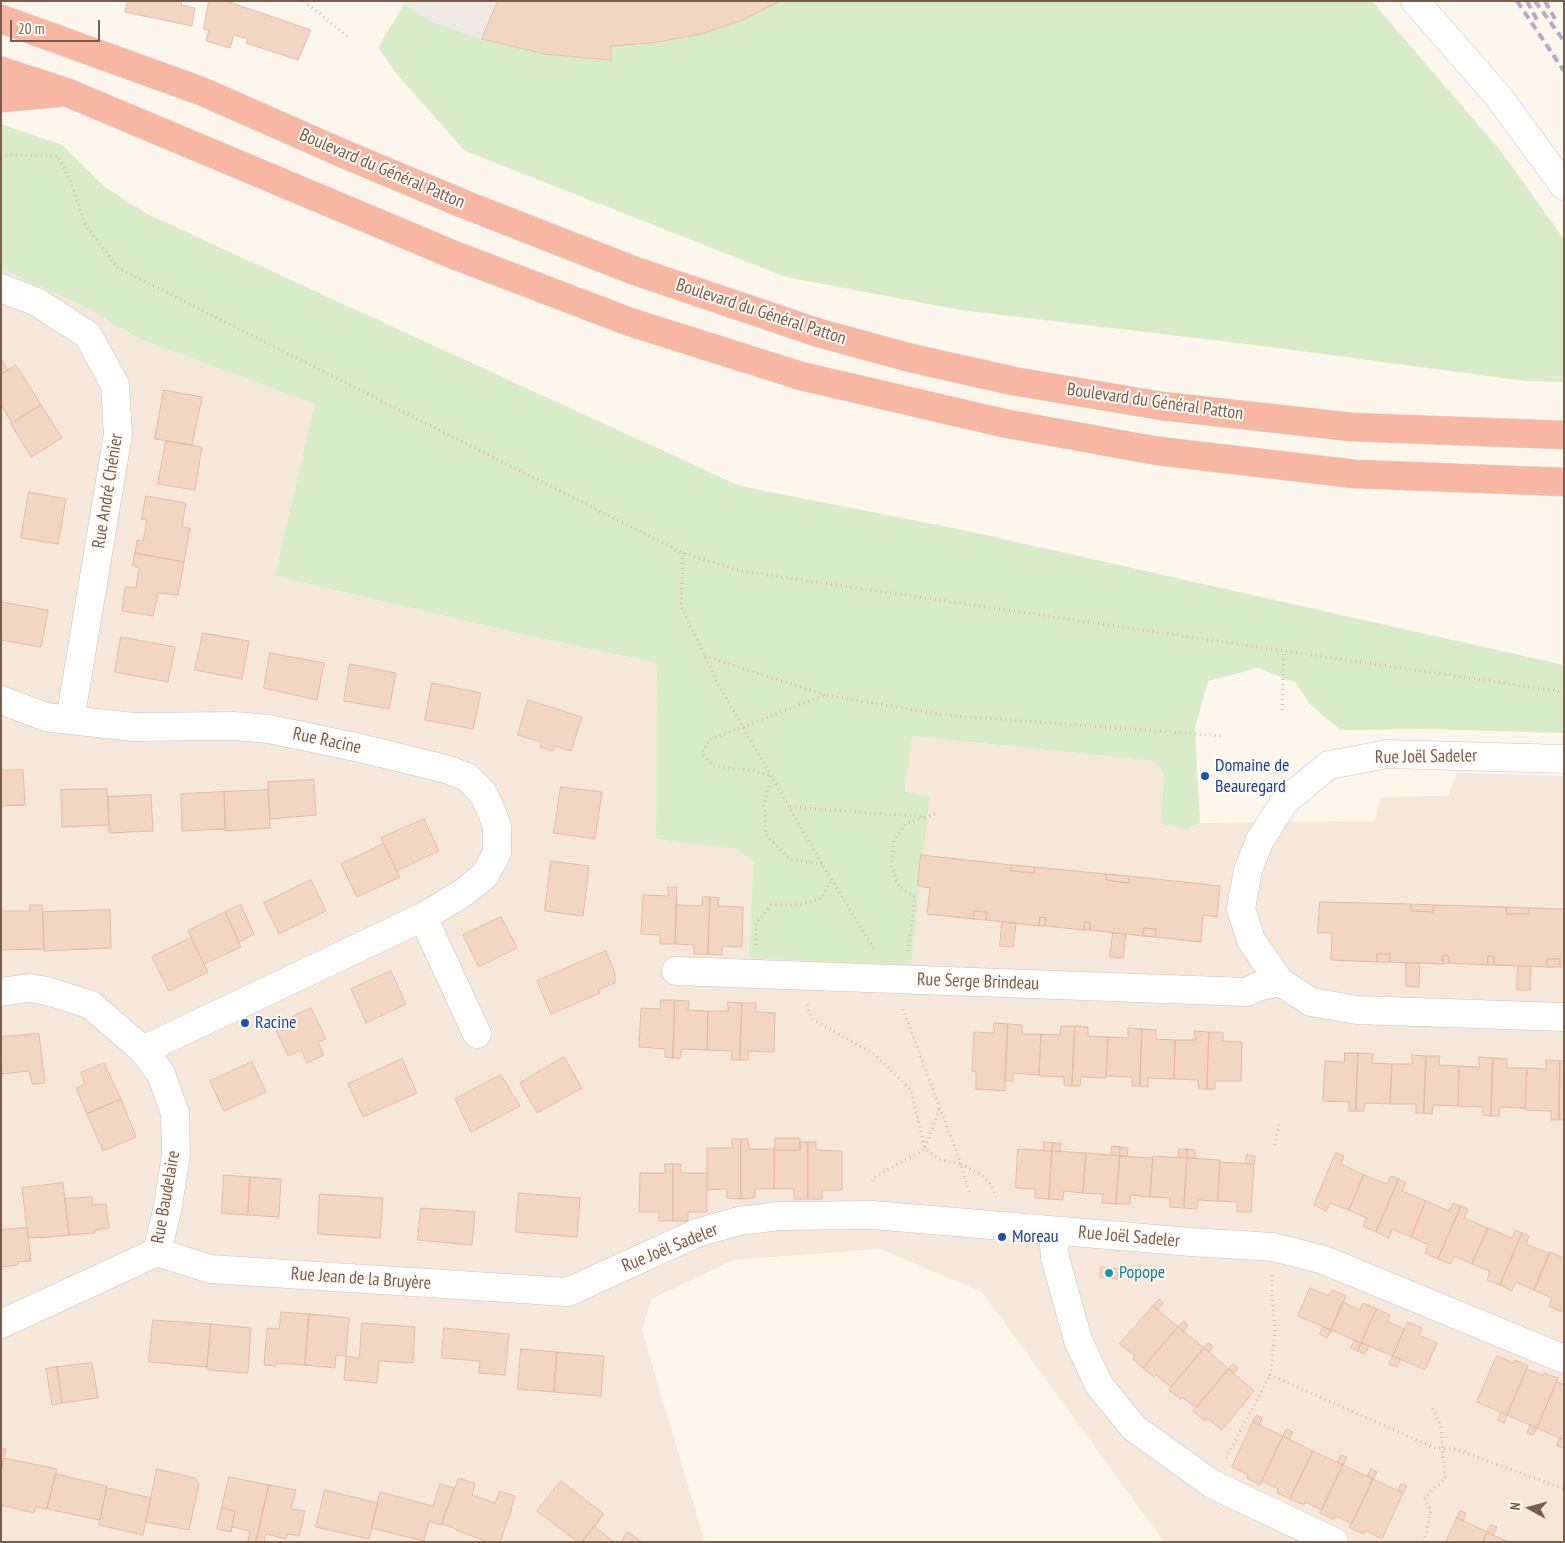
<!DOCTYPE html>
<meta charset="utf-8">
<style>
body{margin:0}
#map{position:relative;width:1565px;height:1543px;overflow:hidden;background:#fdf6ec;font-family:"PT Sans Narrow",sans-serif}
canvas{display:block}
.frame{position:absolute;inset:0;border:2px solid #7a5c4d;pointer-events:none}
.north{position:absolute;left:1505px;top:1483px;width:50px;height:50px;-webkit-text-stroke:4px #fffaf3;paint-order:stroke;rotate:277deg;font-size:14px;font-weight:700;line-height:20px;text-align:center;color:#7a5c4d}
.north::after{content:'';display:block;margin:auto;width:18px;height:22px;background:#7a5c4d;clip-path:polygon(50% 0,100% 100%,50% 72%,0 100%)}
.scale{position:absolute;left:10px;top:20px;width:90px;height:22px;box-sizing:border-box;border:2px solid #7a5c4d;border-top:0;padding-left:6px;font-size:15px;line-height:18px;white-space:nowrap;color:#7a5c4d;-webkit-text-stroke:4px #fffaf3;paint-order:stroke}
</style>
<div id="map">
<canvas width="1565" height="1543"></canvas>
<div class="frame"></div>
<div class="north">N</div>
<div class="scale">20 m</div>
</div>
<script>
const context = document.querySelector('canvas').getContext('2d');
context.lineJoin = 'round';
function fillPath(path, color) { context.fillStyle = color; context.fill(path, 'evenodd'); }
function strokePath(path, color, width, dash) { context.strokeStyle = color; context.lineWidth = width; context.lineCap = dash ? 'butt' : 'round'; context.setLineDash(dash || []); context.stroke(path); }
function label(font, color, halo, rows, align = 'center') {
  context.font = font + ' "PT Sans Narrow",sans-serif'; context.lineWidth = 4; context.setLineDash([]); context.textBaseline = 'middle'; context.strokeStyle = halo; context.fillStyle = color; for (const [text, x, y, turn = 0] of rows) {
    context.save(); context.translate(x, y); context.rotate((+turn || 0) * Math.PI / 180); context.textAlign = isNaN(turn) ? turn : align; if (halo) context.strokeText(text, 0, 0); context.fillText(text, 0, 0); context.restore();
  }
}
const residential = new Path2D(`
 M1,269L81,305L140,339L316,404L275,576L534,637L657,663L656,838L736,849L754,862L748,958L926,826L930,797L905,791L911,736L1155,761L1164,773L1161,824L1187,829L1200,823L1375,821L1380,797L1448,796L1457,773L1564,776V1542H1164L982,1292L880,1249L734,1260L651,1299L642,1331L705,1542H1Z`);
const industrial = new Path2D(`
 M401,1H780L745,19L716,30L677,40L632,45L609,60L545,54L482,39L432,22Z`);
const green = new Path2D(`
 M780,1H1372L1500,150L1564,239V382L1526,381L1255,345L960,310L786,277L465,151L401,79L378,48L404,4L432,22L482,39L545,54L609,60H611V46C672,45 727,30 780,1Z
 M1,124L62,145L105,187L147,214L740,486L963,530L1564,665V733L1430,729L1340,730L1311,705L1296,683L1258,668L1208,681L1195,728L1200,823L1187,829L1161,824L1164,773L1154,761L912,736L905,791L930,797L926,826L911,966L748,958L754,862L736,849L656,839L657,663L534,637L275,576L315,404L140,339L81,305L1,269Z`);
const building = new Path2D(`
 M128,1H182L181,5L195,8L192,26L125,12Z
 M209,1H226L311,30L298,60L246,43L248,39L234,35L230,48L206,41L209,30L204,29Z
 M498,1H780L745,19L701,34L652,43L611,46V60H609L545,54L482,39Z
 M1,359L8,370L1,375Z
 M16,365L41,405L12,423L1,405V375Z
 M164,390L202,397L192,445L155,439Z
 M41,405L62,438L31,457L11,424Z
 M166,441L202,447L195,490L158,484Z
 M29,492L66,499L58,544L21,538Z
 M146,496L186,503L182,527L190,528L184,562L135,553L137,540L143,541L147,520L142,519Z
 M135,553L184,562L178,595L158,593L153,616L122,611L125,587L136,588L139,568L133,566Z
 M1,602L48,610L41,647L1,640Z
 M203,633L249,641L242,679L195,670Z
 M121,637L175,647L168,682L115,672Z
 M270,653L324,663L317,700L264,688Z
 M350,664L396,673L389,709L344,701Z
 M432,683L481,693L473,729L425,720Z
 M528,700L582,717L571,751L555,746L553,751L540,747L542,742L518,735Z
 M23,770L25,805L1,806V771Z
 M314,780L316,815L270,819L268,782Z
 M561,787L602,792L595,839L554,833Z
 M107,789L109,825L62,827L61,790Z
 M268,790L270,828L225,831L224,792Z
 M224,792L226,829L182,831L181,794Z
 M151,795L153,831L109,833L108,797Z
 M424,819L439,851L397,871L381,838Z
 M384,844L400,877L357,897L341,864Z
 M921,855L1012,865L1011,871L1034,873L1035,867L1106,874V880L1129,883V876L1220,886L1217,917L1203,915L1201,942L1155,937L1156,929L1144,928L1143,936L1090,930V922H1085L1084,930L1045,926L1046,918L1040,917L1039,926L986,920L987,912L974,911L973,919L927,914L930,888L918,886Z
 M551,861L589,866L583,916L545,911Z
 M1012,865L1035,867L1034,873L1011,871Z
 M1106,874L1129,876V883L1106,880Z
 M311,880L326,911L279,934L264,903Z
 M668,887H677L675,944H660V935L641,934L643,895L668,896Z
 M703,897H710L708,954H694V945L675,944L676,905L702,906Z
 M710,897L719,898L718,906L743,907L742,947L722,946V955L708,954Z
 M1320,902L1411,904V911L1433,912L1434,905L1506,907L1507,914H1529V908L1564,909V967H1560V959H1547V967L1518,966L1494,965V957L1488,956V965L1449,963V956L1443,955V964L1390,962V954H1377V962L1331,960L1332,933H1318Z
 M1411,904L1434,905L1433,912L1411,911Z
 M30,905H42L44,949L1,950V911H30Z
 M241,905L254,934L239,942L225,912Z
 M1506,907L1529,908V914H1507Z
 M110,910L111,948L44,951L43,912Z
 M974,911L987,912L986,920L973,919Z
 M225,912L241,947L204,964L188,931Z
 M501,917L517,948L479,967L463,935Z
 M1040,917L1046,918L1045,926H1039Z
 M1002,922L1016,923L1013,947L1000,946Z
 M1085,922H1090V930H1084Z
 M1144,928L1156,929L1155,937L1143,936Z
 M1113,933L1126,934L1123,958L1110,957Z
 M191,938L208,972L169,991L152,957Z
 M606,951L615,973V983L598,990L600,993L551,1014L537,981Z
 M1377,954H1390V962H1377Z
 M1443,955L1449,956V963L1443,964Z
 M1488,956L1494,957V965H1488Z
 M1547,959H1560V967H1547Z
 M1406,963H1420L1419,987L1406,986Z
 M1518,966H1531L1530,990H1517Z
 M391,971L406,1004L366,1023L351,989Z
 M661,1000H675L673,1058L665,1057V1049L639,1047L641,1008L660,1009Z
 M675,1000L689,1001L688,1010L708,1011L707,1050L681,1049V1058H673Z
 M728,1002L742,1003L740,1060H731L732,1051L707,1050L708,1011H728Z
 M742,1003H756V1012L775,1013L774,1052L748,1051V1060H740Z
 M311,1008L326,1039L318,1042L324,1055L307,1063L301,1050L288,1056L274,1026Z
 M994,1023L1008,1024L1005,1091L976,1089V1072L972,1071L974,1032L994,1033Z
 M1008,1024L1022,1025V1034H1041L1039,1075L1013,1073V1081H1005Z
 M1061,1026H1075L1072,1086L1064,1085V1077L1039,1076L1041,1034L1060,1035Z
 M1075,1026L1088,1027V1036L1108,1037L1106,1078L1081,1077L1080,1086H1072Z
 M1128,1028L1142,1029L1140,1086H1132V1077L1106,1076L1108,1037L1128,1038Z
 M1142,1029L1156,1030V1039L1175,1040L1174,1079L1148,1078V1087L1140,1086Z
 M1195,1031L1209,1032L1207,1089H1199L1198,1080L1174,1079L1175,1040H1195Z
 M1209,1032H1223V1041L1242,1042L1241,1081H1215V1089H1207Z
 M39,1034L45,1083L32,1084L29,1071L2,1074L1,1037Z
 M1345,1053H1358L1356,1111H1349V1102L1323,1101L1325,1061L1344,1062Z
 M1358,1053L1373,1054L1372,1063L1392,1064L1390,1104L1365,1103L1364,1111H1356Z
 M1412,1055L1426,1056L1424,1113H1416V1104H1390L1392,1064H1412Z
 M1426,1056H1440L1439,1065L1459,1066L1458,1106L1433,1105L1432,1114L1424,1113Z
 M564,1057L582,1088L537,1113L520,1083Z
 M1479,1057L1493,1058L1491,1116L1483,1115V1107L1458,1106L1459,1066L1479,1067Z
 M1493,1058L1507,1059V1068H1527L1525,1108L1500,1107L1499,1116H1491Z
 M402,1059L417,1093L363,1117L348,1084Z
 M1546,1060L1560,1061L1559,1120H1551V1111L1525,1110L1527,1068L1546,1069Z
 M1560,1061H1564V1120H1559Z
 M252,1062L266,1092L224,1111L210,1081Z
 M104,1063L121,1099L87,1114L76,1088L85,1084L81,1073Z
 M501,1075L520,1106L471,1132L455,1099Z
 M121,1099L136,1137L103,1151L87,1114Z
 M775,1138H800V1150H775Z
 M732,1139H741V1199L727,1198V1189L707,1190V1148H732Z
 M741,1139H748L749,1149H774V1189H755V1198L741,1199Z
 M800,1142H808V1199H794V1189H774L775,1150H800Z
 M808,1142H816V1150L842,1151V1190H822V1199H808Z
 M1044,1142L1053,1143L1052,1151H1044Z
 M1053,1143H1061L1060,1152L1052,1151Z
 M1112,1146L1120,1147V1156L1111,1155Z
 M1120,1147L1128,1148L1127,1156H1120Z
 M1018,1149L1052,1151L1049,1199L1035,1198V1189L1016,1188Z
 M1179,1149H1187V1158L1179,1157Z
 M1187,1149L1195,1150V1158H1187Z
 M1052,1151L1086,1153L1083,1193L1064,1191L1063,1200L1049,1199Z
 M1086,1153L1120,1156L1116,1204L1102,1203L1103,1194L1083,1193Z
 M1336,1153L1344,1156L1341,1164L1364,1175L1349,1210L1330,1203L1326,1211L1314,1205Z
 M1247,1155L1255,1156L1254,1164H1246Z
 M1120,1156L1153,1158L1150,1197L1130,1195V1204H1116Z
 M1153,1156L1187,1158L1184,1208L1170,1207V1198L1150,1197Z
 M1187,1158L1220,1160L1218,1201L1198,1200L1197,1209L1184,1208Z
 M1220,1162L1254,1164L1251,1212H1237V1202L1218,1201Z
 M665,1164H673V1221H659V1212H639L640,1173H665Z
 M673,1164H681V1173H707V1212H688V1221H673Z
 M224,1175L250,1177L248,1215L222,1213Z
 M1364,1175L1387,1184L1391,1176L1399,1179L1376,1232L1363,1226L1367,1218L1349,1210Z
 M250,1177L281,1179L279,1217L248,1215Z
 M1399,1179L1406,1183L1402,1191L1426,1201L1411,1237L1392,1229L1389,1238L1376,1232Z
 M63,1183L69,1235L41,1238V1237L28,1238L22,1188Z
 M519,1193L580,1198L577,1237L516,1232Z
 M320,1194L383,1198L380,1238L318,1234Z
 M92,1197V1205L106,1204L109,1228L95,1230V1233L69,1235L65,1199Z
 M1426,1201L1449,1211L1453,1203L1461,1206L1438,1259L1425,1253L1429,1245L1411,1237Z
 M1461,1206L1468,1209L1464,1218L1488,1228L1472,1264L1455,1256L1450,1264L1438,1259Z
 M421,1208L475,1212L472,1245L418,1240Z
 M27,1228L31,1261L18,1262V1265L1,1267V1230Z
 M1488,1228L1512,1238L1515,1230L1522,1233L1500,1285L1487,1280L1490,1271L1472,1264Z
 M1522,1233L1529,1236L1526,1244L1550,1254L1534,1290L1516,1282L1512,1291L1500,1285Z
 M1550,1252L1564,1258V1307L1562,1312L1549,1306L1552,1298L1534,1290Z
 M1101,1267L1119,1269L1117,1279L1100,1277Z
 M1310,1288L1329,1296L1332,1290L1346,1296L1331,1330L1298,1316Z
 M1159,1299L1163,1303L1158,1310L1153,1306Z
 M1343,1302L1360,1310L1363,1303L1377,1309L1361,1343L1331,1330Z
 M1153,1306L1178,1327L1143,1368L1133,1359L1135,1356L1120,1344Z
 M1377,1309L1390,1315L1387,1321L1404,1329L1393,1356L1361,1343Z
 M281,1312L309,1314L305,1365L276,1363V1366L264,1365L267,1328L279,1329Z
 M309,1314L349,1318L346,1356L336,1355L335,1368L305,1365Z
 M153,1320L211,1324L207,1367L149,1362Z
 M1184,1321L1188,1325L1184,1331L1178,1327Z
 M1408,1322L1422,1328L1419,1335L1437,1343L1425,1370L1393,1356Z
 M362,1323L415,1327L413,1363L379,1361L377,1383L344,1380L346,1356L359,1358Z
 M211,1324L251,1328L248,1373L207,1370Z
 M1178,1327L1204,1348L1171,1387L1156,1375L1154,1377L1143,1368Z
 M1323,1327L1331,1330L1327,1338L1320,1334Z
 M444,1328L509,1334L505,1375L479,1373L480,1361L442,1358Z
 M1355,1340L1361,1343L1358,1351L1351,1348Z
 M1209,1343L1213,1347L1209,1352L1204,1348Z
 M1361,1343L1369,1346L1365,1354L1358,1351Z
 M1204,1348L1229,1369L1196,1408L1182,1397L1180,1399L1169,1390Z
 M521,1349L557,1352L554,1392L518,1389Z
 M557,1352L604,1356L601,1396L554,1392Z
 M1393,1356L1400,1360L1397,1367L1389,1364Z
 M1497,1356L1514,1363L1515,1360L1528,1366L1507,1415L1477,1402Z
 M92,1363L98,1398L62,1403L57,1367Z
 M1233,1364L1238,1368L1233,1374L1229,1369Z
 M57,1367L62,1403L52,1405L46,1369Z
 M1229,1369L1254,1391L1222,1430L1207,1418L1205,1421L1193,1411Z
 M1527,1369L1543,1376L1544,1373L1558,1378L1537,1428L1507,1415Z
 M1557,1382L1564,1385V1440L1537,1428Z
 M1501,1413L1507,1415L1504,1423L1498,1420Z
 M1257,1415L1262,1418L1259,1425L1253,1422Z
 M1253,1422L1283,1436L1260,1485L1247,1478L1248,1475L1232,1467Z
 M1531,1425L1537,1428L1533,1435L1527,1433Z
 M1287,1429L1293,1432L1289,1439L1283,1436Z
 M1283,1436L1313,1451L1290,1499L1277,1493L1278,1489L1262,1481Z
 M1560,1438L1564,1440L1563,1448L1557,1446Z
 M1,1448L6,1449L1,1472Z
 M1313,1451L1343,1465L1322,1510L1305,1502L1304,1505L1290,1499Z
 M1341,1455L1347,1457L1343,1465L1338,1462Z
 M4,1458L57,1469L47,1509L36,1507L34,1513L1,1505V1472Z
 M1343,1465L1373,1479L1352,1524L1336,1516L1334,1519L1320,1513Z
 M157,1469L195,1478L199,1484L189,1530L146,1522Z
 M1371,1469L1377,1472L1373,1479L1368,1476Z
 M56,1474L107,1486L100,1520L47,1509Z
 M229,1477L269,1485L256,1542L248,1541L250,1531L232,1527L235,1511L222,1508Z
 M459,1478L475,1484L472,1495L495,1503L500,1491L515,1496L511,1509H512L500,1542H488L456,1530V1529L442,1524Z
 M1373,1479L1403,1493L1382,1539L1365,1530L1364,1534L1350,1528Z
 M561,1481L604,1514L582,1542H578L537,1511Z
 M440,1484L454,1488L441,1525L429,1521L424,1541L371,1528L380,1492L433,1506Z
 M1401,1484L1407,1486L1403,1493L1398,1491Z
 M269,1485L296,1490L291,1509L305,1511L299,1536L287,1534L286,1539L266,1534L264,1542H256Z
 M107,1488L151,1498L143,1535L99,1525Z
 M325,1490L378,1503L369,1539L316,1527Z
 M222,1508L235,1511L231,1532L217,1529Z
 M1460,1511L1466,1513L1463,1521L1457,1518Z
 M1457,1518L1487,1532L1483,1542H1446Z
 M1491,1525L1497,1527L1493,1535L1487,1532Z
 M594,1526L614,1542H582Z
 M628,1532L642,1542H621Z
 M1487,1532L1493,1535L1509,1542H1483Z`);
const path = new Path2D(`
 M304,1L348,37
 M1,157L9,155L58,156L71,182L85,224L118,268L683,553L741,571L1564,692
 M683,553L681,606L718,684L822,864L874,949
 M705,656L825,695
 M1282,710L1284,651
 M790,807L925,817L938,813
 M822,864L790,859L766,835L764,804L772,776L755,771L713,766L702,754L709,740L825,695L945,715L1222,736
 M756,945V923L771,905H799L822,898L832,879
 M908,951L915,897L899,887L891,865L894,841L905,824L925,817
 M807,1005L812,1019L874,1054L911,1090L925,1149L873,1178V1185
 M903,1009L961,1164C979,1174 989,1176 996,1197
 M939,1109L925,1149L941,1160L961,1164L970,1195
 M1275,1145L1279,1123
 M1272,1275V1294L1275,1332L1270,1375L1435,1448L1455,1449L1564,1489
 M1226,1458L1270,1375
 M1424,1542L1431,1511L1425,1499L1433,1489L1445,1479L1441,1427L1432,1407`);
const minor = new Path2D(`
 M1415,1L1498,96L1564,186
 M1,288L37,302L88,335L115,385L118,434L70,720
 M1,700L46,717L70,720L133,727L234,726L269,729L360,748L446,769L467,777L482,792L492,812L497,827V853L485,875L463,893L423,917L143,1050
 M1564,759L1387,754L1329,765L1285,801L1260,840L1248,870L1241,909L1251,940L1280,982L1311,1002L1357,1010L1564,1017
 M423,917L477,1034
 M676,971L1247,992L1257,987L1280,982
 M1,992L29,988L47,991L91,1005L143,1050L161,1074L175,1113L176,1155L167,1211L157,1252L1,1324
 M1053,1231L1055,1258L1078,1340L1099,1385L1134,1428L1212,1484L1334,1542
 M157,1252L210,1269L568,1292L697,1233L739,1221L779,1216L873,1215L1191,1242L1273,1247L1324,1260L1564,1359`);
const highway = new Path2D(`
 M1,19L201,91L344,154L466,205L635,271L819,333L911,358L1013,381L1162,406L1351,427L1564,435
 M1,71L66,92L454,255L630,322L801,376L1003,423L1158,451L1355,474L1564,482
 M1,98L57,93`);
const rail = new Path2D(`
 M1517,1L1564,71
 M1527,1L1538,22
 M1535,1L1564,41
 M1545,1L1555,19`);
const markers = [
 [1205,776,5,"#1a4fb4"],
 [245,1023,5,"#1a4fb4"],
 [1002,1237,5,"#1a4fb4"],
 [1109,1273,5,"#0f9aa8"]
];
const streetNames = [
 ["Boulevard du Général Patton",382,169,23],
 ["Boulevard du Général Patton",761,312,18],
 ["Boulevard du Général Patton",1155,402,8],
 ["Rue André Chénier",108,491,-81],
 ["Rue Racine",327,741,12],
 ["Rue Joël Sadeler",1426,757,-1],
 ["Rue Serge Brindeau",978,982,2],
 ["Rue Baudelaire",166,1197,-80],
 ["Rue Joël Sadeler",1129,1237,5],
 ["Rue Joël Sadeler",670,1248,-22],
 ["Rue Jean de la Bruyère",361,1279,4]
];
const transitNames = [
 ["Domaine de",1215,766],
 ["Beauregard",1215,787],
 ["Racine",255,1023],
 ["Moreau",1012,1237]
];
const cultureNames = [
 ["Popope",1119,1273]
];
fillPath(residential, '#f5e8da');
fillPath(industrial, '#efe9e4');
fillPath(green, '#d8ecc9');
fillPath(building, '#f3d5c3');
strokePath(building, '#e6bba3', 1);
strokePath(minor, '#d1beb0', 29);
strokePath(highway, '#dad1cd', 29);
strokePath(path, '#d9b8a5', 3, [1, 4]);
strokePath(minor, '#fff', 28);
strokePath(highway, '#f7b7a3', 28);
strokePath(rail, '#b9a8c9', 4, [8, 5]);
for (const [x, y, r, color] of markers) { const dot = new Path2D(); dot.arc(x, y, r, 0, 2 * Math.PI); context.fillStyle = color; context.fill(dot); strokePath(dot, '#fffaf3', 2); }
label('18px', '#7a5c4d', '#fffaf3', streetNames);
label('18px', '#164399', '#fffaf3', transitNames, 'left');
label('18px', '#0d838f', '#fffaf3', cultureNames, 'left');
</script>
